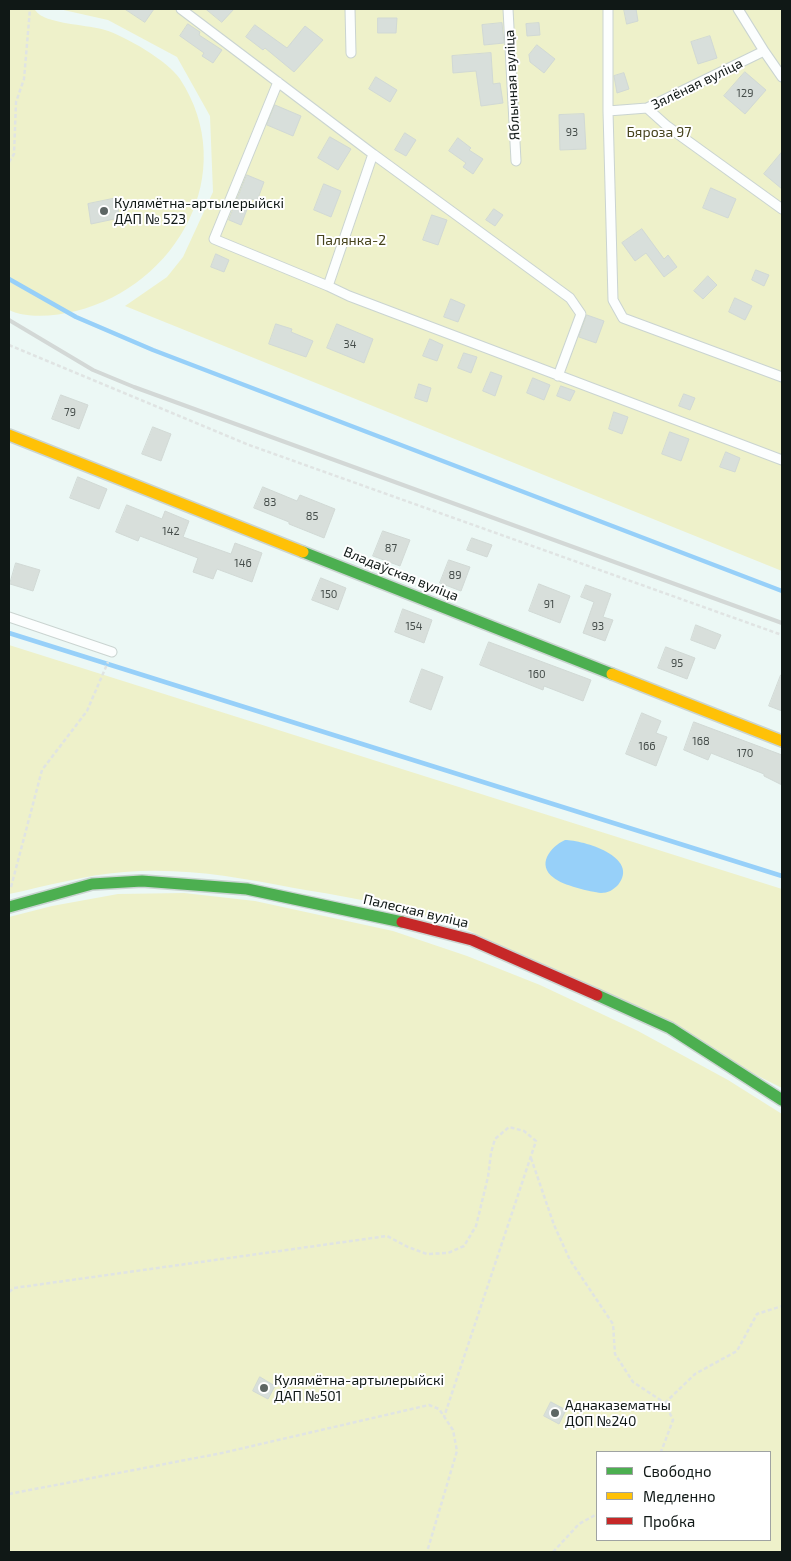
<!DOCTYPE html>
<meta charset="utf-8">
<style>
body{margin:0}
#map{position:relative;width:791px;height:1561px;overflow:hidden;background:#ecf8f5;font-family:"Exo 2",sans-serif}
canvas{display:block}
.frame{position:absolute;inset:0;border:10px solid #101816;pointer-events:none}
.legend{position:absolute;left:596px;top:1451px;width:175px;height:90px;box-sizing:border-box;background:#fff;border:1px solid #9fa3a2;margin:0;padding:6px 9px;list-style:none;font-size:15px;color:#101816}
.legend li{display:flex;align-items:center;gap:10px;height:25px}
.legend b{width:25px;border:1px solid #9fa3a2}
</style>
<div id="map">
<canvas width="791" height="1561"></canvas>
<div class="frame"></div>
<ul class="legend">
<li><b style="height:6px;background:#4caf50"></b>Свободно</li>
<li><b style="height:6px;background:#ffc107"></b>Медленно</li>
<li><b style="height:6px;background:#c62828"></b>Пробка</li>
</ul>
</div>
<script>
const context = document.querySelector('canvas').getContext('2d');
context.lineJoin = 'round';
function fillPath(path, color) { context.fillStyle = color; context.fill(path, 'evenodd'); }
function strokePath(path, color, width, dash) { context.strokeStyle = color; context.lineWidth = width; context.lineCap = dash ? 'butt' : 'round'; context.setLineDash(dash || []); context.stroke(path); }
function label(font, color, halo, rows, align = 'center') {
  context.font = font + ' "Exo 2",sans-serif'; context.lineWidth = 4; context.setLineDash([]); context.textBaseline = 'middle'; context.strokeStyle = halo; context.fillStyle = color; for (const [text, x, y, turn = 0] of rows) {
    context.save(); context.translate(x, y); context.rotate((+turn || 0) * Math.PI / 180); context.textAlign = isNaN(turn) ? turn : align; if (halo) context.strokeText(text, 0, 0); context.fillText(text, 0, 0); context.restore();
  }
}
const green = new Path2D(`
 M9,9H34C36,11 39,15 42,16C56,24 88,25 105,30C125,36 168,61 180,79C241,172 177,286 76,311C55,316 28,319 9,310Z
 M59,9H782V571L125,306L167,277L183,257L213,192L210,116L177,57L108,20Z
 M9,645L782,889V1088L468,930C452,925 437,919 421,914C380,902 336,895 294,888C238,877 182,867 124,872C85,875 47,886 9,894Z
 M184,893L255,901L393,931L467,956L540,985L638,1031L728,1080L782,1114V1552H9V917L52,906L118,894ZM597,1452H770V1540H597Z`);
const water = new Path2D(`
 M565,840C583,840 641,857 618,885C613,890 608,893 601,893C591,892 562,885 554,878C536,865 550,847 565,840Z`);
const stream = new Path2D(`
 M9,279L76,317L153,350L782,591
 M9,633L782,876`);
const building = new Path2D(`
 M125,9H154L145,22Z
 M206,9H234L222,22Z
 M624,9H636L638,21L627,24Z
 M378,18H397L396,33H378Z
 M502,23L504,43L484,45L482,25Z
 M539,23L540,35L527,36L526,24Z
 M188,24L200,32L199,35L222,50L213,63L202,56L204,53L180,36Z
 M255,25L287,48L305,26L323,40L294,72L265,48L263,50L246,37Z
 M710,36L717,58L698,64L691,42Z
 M537,45L555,59L544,73L530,62L529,55Z
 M491,53L493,84L500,83L503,103L481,106L476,71L453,73L452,56Z
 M745,72L766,90L745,114L724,96Z
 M624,73L629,89L617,93L614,76Z
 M376,77L397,90L390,102L369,89Z
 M275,105L301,116L293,136L267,125Z
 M584,114L586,149L560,150L559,115Z
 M405,133L416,140L406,156L395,150Z
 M330,137L351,149L338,170L318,158Z
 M458,138L471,148L469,150L483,159L473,174L463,167L466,163L449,151Z
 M782,152V189L764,174Z
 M247,175L264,182L257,201L251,199L241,225L229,220Z
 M324,184L341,191L331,217L314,210Z
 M711,188L736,199L728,218L703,208Z
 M117,198L119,218L91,224L88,204Z
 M494,209L503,215L495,226L486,220Z
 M432,215L447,220L438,245L423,240Z
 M642,229L664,259L668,255L677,267L664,277L646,253L635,261L622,243Z
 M216,254L229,260L224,272L211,267Z
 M756,270L769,275L764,286L752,280Z
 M708,276L717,285L703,299L694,291Z
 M735,298L752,306L745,320L729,312Z
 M451,299L465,305L458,322L444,317Z
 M587,315L604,321L596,343L579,337Z
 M276,324L292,329L291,332L313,341L306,357L269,344Z
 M337,324L373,339L364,363L327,348Z
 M430,339L443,345L437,361L423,356Z
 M464,353L477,357L471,373L458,368Z
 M491,372L502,376L495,396L483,391Z
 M533,378L550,385L544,400L527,393Z
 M419,384L431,388L427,402L415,398Z
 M561,386L575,391L570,401L557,396Z
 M684,394L695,398L690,410L679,406Z
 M61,395L88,405L79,429L52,419Z
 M614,412L628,417L622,434L609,429Z
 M153,427L171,434L161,461L142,454Z
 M670,432L689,439L681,461L662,454Z
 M726,452L740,458L735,472L720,467Z
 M78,477L107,489L99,509L70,498Z
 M263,487L297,501L300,495L335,509L324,538L289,524V522L254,508Z
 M127,505L162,519L165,511L189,521L183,537L231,554L235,543L262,553L252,582L217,569L213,579L193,572L198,558L140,536L138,541L116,532Z
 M383,531L410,540L400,566L373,556Z
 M472,538L492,545L487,557L467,550Z
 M449,560L470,567L461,591L440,583Z
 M16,563L40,570L33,591L10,584Z
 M321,578L346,588L338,610L312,600Z
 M539,584L570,596L560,623L529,611Z
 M586,585L611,594L603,617L613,620L605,641L583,633L594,602L581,597Z
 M403,609L432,620L424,643L395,632Z
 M696,625L721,635L715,649L691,640Z
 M489,642L591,680L583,701L544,686L543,690L480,665Z
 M666,647L695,658L687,679L658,668Z
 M422,669L443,677L431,710L410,702Z
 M781,675H782V711L769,706Z
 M642,713L661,721L656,733L667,737L656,766L626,754Z
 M694,722L782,755V785L764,776V774L711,753L708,760L684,750Z
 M260,1377L275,1386L268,1399L253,1391Z
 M551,1402L566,1410L559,1424L544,1416Z`);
const path = new Path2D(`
 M9,162L14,154L16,102L24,79L30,9
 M9,345L249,445L782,635
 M11,887L42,770L87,711L108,662
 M531,1158L554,1225L570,1260L613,1324L615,1354L633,1382L665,1403L673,1420L661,1452
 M9,1292L14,1288L387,1236L408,1247L427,1254L448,1253L464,1246L476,1226L488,1177L491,1153L495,1139L509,1127L524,1131L536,1141L444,1417
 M665,1403L695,1374L737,1351L757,1314L782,1306
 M9,1494L222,1453L429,1405L439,1409L453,1430L457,1451L427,1552
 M553,1552L579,1524L597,1514`);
const lane = new Path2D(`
 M181,9L373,154L328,286L349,296L782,460
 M350,9L351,53
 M508,9L516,161
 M608,9V111L647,108L764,51L782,77
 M738,9L764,51
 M278,82L214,239L328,286
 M647,108L667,126L782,209
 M608,111L613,300L623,318L782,377
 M373,154L570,298L581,314L558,376
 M9,617L112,652`);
const fast = new Path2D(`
 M303,552L612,674
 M9,907L92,884L142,881L247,889L402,922
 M597,995L670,1028L782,1100`);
const slow = new Path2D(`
 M9,435L303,552
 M612,674L782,741`);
const jam = new Path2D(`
 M402,922L472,940L597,995`);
const rail = new Path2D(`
 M9,320L93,370L134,387L782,623`);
const markers = [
 [104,211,5,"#5d6664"],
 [264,1388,5,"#5d6664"],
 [555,1413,5,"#5d6664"]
];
const numberNames = [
 ["129",745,93],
 ["93",572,132],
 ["34",350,344],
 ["79",70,412],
 ["83",270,502],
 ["85",312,516],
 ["142",171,531],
 ["87",391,548],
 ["146",243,563],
 ["89",455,575],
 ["150",329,594],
 ["91",549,604],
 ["154",414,626],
 ["93",598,626],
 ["95",677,663],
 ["160",537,674],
 ["168",701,741],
 ["166",647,746],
 ["170",745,753]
];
const streetNames = [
 ["Зялёная вуліца",697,84,-26],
 ["Яблычная вуліца",512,85,-93],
 ["Владаўская вуліца",401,574,22],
 ["Палеская вуліца",416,911,13]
];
const parkNames = [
 ["Бяроза 97",659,132],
 ["Палянка-2",351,240]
];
const poiNames = [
 ["Кулямётна-артылерыйскі",114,203],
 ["ДАП № 523",114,219],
 ["Кулямётна-артылерыйскі",274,1380],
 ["ДАП №501",274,1396],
 ["Аднаказематны",565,1405],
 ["ДОП №240",565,1421]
];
fillPath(green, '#eef1ca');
fillPath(water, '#97d0f9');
strokePath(stream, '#97d0f9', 4.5);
fillPath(building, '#d8dfdb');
strokePath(building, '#d1d9d5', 1);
strokePath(lane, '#cad4d1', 11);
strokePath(fast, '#cad4d1', 14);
strokePath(slow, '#cad4d1', 14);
strokePath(jam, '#cad4d1', 14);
strokePath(path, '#e0e4e3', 2.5, [4, 2.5]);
strokePath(lane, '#fcfefe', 9);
strokePath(fast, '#4caf50', 11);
strokePath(slow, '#ffc107', 11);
strokePath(jam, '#c62828', 11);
strokePath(rail, '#d3d8d6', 4);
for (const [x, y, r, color] of markers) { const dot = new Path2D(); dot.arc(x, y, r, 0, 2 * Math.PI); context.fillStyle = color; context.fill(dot); strokePath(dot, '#fff', 2); }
label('11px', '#454d4a', null, numberNames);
label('14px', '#101816', '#fff', streetNames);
label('14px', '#47441d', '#fff', parkNames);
label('14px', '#101816', '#fff', poiNames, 'left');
</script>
